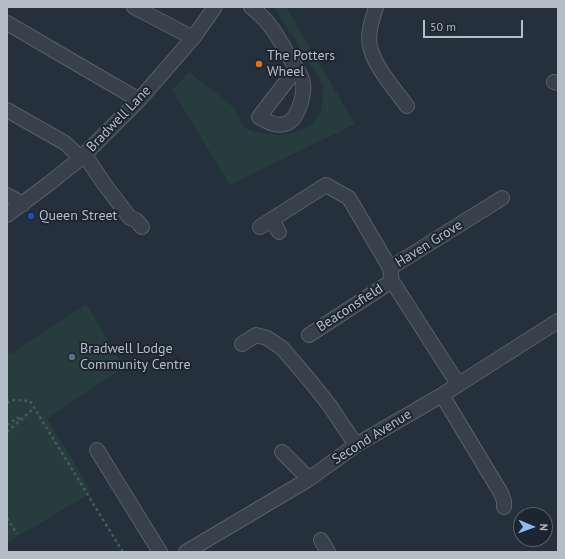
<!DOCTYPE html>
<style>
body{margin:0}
#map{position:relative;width:565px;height:559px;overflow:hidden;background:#24303b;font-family:"PT Sans",sans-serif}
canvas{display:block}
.frame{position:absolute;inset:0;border:8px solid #b4bcc7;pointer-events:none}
.north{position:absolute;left:513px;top:507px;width:40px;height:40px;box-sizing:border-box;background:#1d2630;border:1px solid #59626c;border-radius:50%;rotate:92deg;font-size:11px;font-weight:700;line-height:16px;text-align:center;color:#b4bcc7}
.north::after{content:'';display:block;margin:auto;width:14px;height:18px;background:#8dbbf2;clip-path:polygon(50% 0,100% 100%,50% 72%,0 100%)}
.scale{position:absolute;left:423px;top:20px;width:100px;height:18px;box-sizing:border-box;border:2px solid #b4bcc7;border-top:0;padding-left:5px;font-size:12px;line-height:14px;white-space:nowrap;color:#b4bcc7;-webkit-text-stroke:3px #1d2630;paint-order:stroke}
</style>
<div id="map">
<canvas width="565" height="559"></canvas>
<div class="frame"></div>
<div class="north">N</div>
<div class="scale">50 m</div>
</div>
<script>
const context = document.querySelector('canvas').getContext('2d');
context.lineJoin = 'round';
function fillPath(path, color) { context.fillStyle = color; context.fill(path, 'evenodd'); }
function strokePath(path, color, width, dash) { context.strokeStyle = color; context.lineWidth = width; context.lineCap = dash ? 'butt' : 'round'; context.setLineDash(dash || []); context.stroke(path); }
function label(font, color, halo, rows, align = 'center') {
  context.font = font + ' "PT Sans",sans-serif'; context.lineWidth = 4; context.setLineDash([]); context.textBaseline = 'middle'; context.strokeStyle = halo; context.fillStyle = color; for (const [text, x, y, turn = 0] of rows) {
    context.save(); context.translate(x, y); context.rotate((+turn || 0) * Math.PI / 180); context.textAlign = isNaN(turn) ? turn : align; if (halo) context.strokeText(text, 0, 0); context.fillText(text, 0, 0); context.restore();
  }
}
const green = new Path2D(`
 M274,7H286L355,124L230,185L172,90L189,72C204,84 220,95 234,108C239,113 239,123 244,127C252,133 261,133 270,134C289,137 314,131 321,110C323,102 323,94 323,85Z
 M86,304L124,367L47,419L92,492L7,543V349L10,354Z`);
const path = new Path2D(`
 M7,403L12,400L30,401L123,552
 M7,425L17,418L21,419
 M7,432L34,408
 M7,518L17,534`);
const minor = new Path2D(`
 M134,7L193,38
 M251,7C270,21 280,40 291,60C295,66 300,73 302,79C306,91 299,120 285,124C275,127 267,121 259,117L296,69
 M376,7C372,20 366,37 371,50C376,68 396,91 407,106
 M7,23L139,100
 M554,82L558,83
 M7,110L65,143L81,158
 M84,154L105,185L130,218L136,220L142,227
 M7,195L23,204
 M7,215L51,182L81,158L139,100L193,38L215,7
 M272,220L279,232
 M260,227L326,185L349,198L390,268
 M309,335L392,281
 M242,344L256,335L267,338L282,348L311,382L330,406L356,445
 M458,384L392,281L390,268L502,198
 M442,395L501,493L504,501V507
 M97,450L160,552
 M282,452L309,479
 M321,540L328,552
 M186,552L309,479L356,445L442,395L558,321`);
const markers = [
 [259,64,4,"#e8710a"],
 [31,216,4,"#1a4fb4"],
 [72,357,4,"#5c6f8a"]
];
const poiNames = [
 ["The Potters",267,56],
 ["Wheel",267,72],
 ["Queen Street",39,216],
 ["Bradwell Lodge",80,349],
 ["Community Centre",80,365]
];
const streetNames = [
 ["Bradwell Lane",119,119,-46],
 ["Haven Grove",429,244,-32],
 ["Beaconsfield",350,308,-33],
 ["Second Avenue",372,437,-32]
];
fillPath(green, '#273d3d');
strokePath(minor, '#565f69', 16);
strokePath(path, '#465a5b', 2.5, [3, 3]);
strokePath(minor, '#38414b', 14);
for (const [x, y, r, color] of markers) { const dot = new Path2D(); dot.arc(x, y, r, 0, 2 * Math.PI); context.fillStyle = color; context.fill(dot); strokePath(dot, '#1d2630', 1.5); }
label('14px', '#b4bcc7', '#1d2630', poiNames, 'left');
label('14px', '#b4bcc7', '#1d2630', streetNames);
</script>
